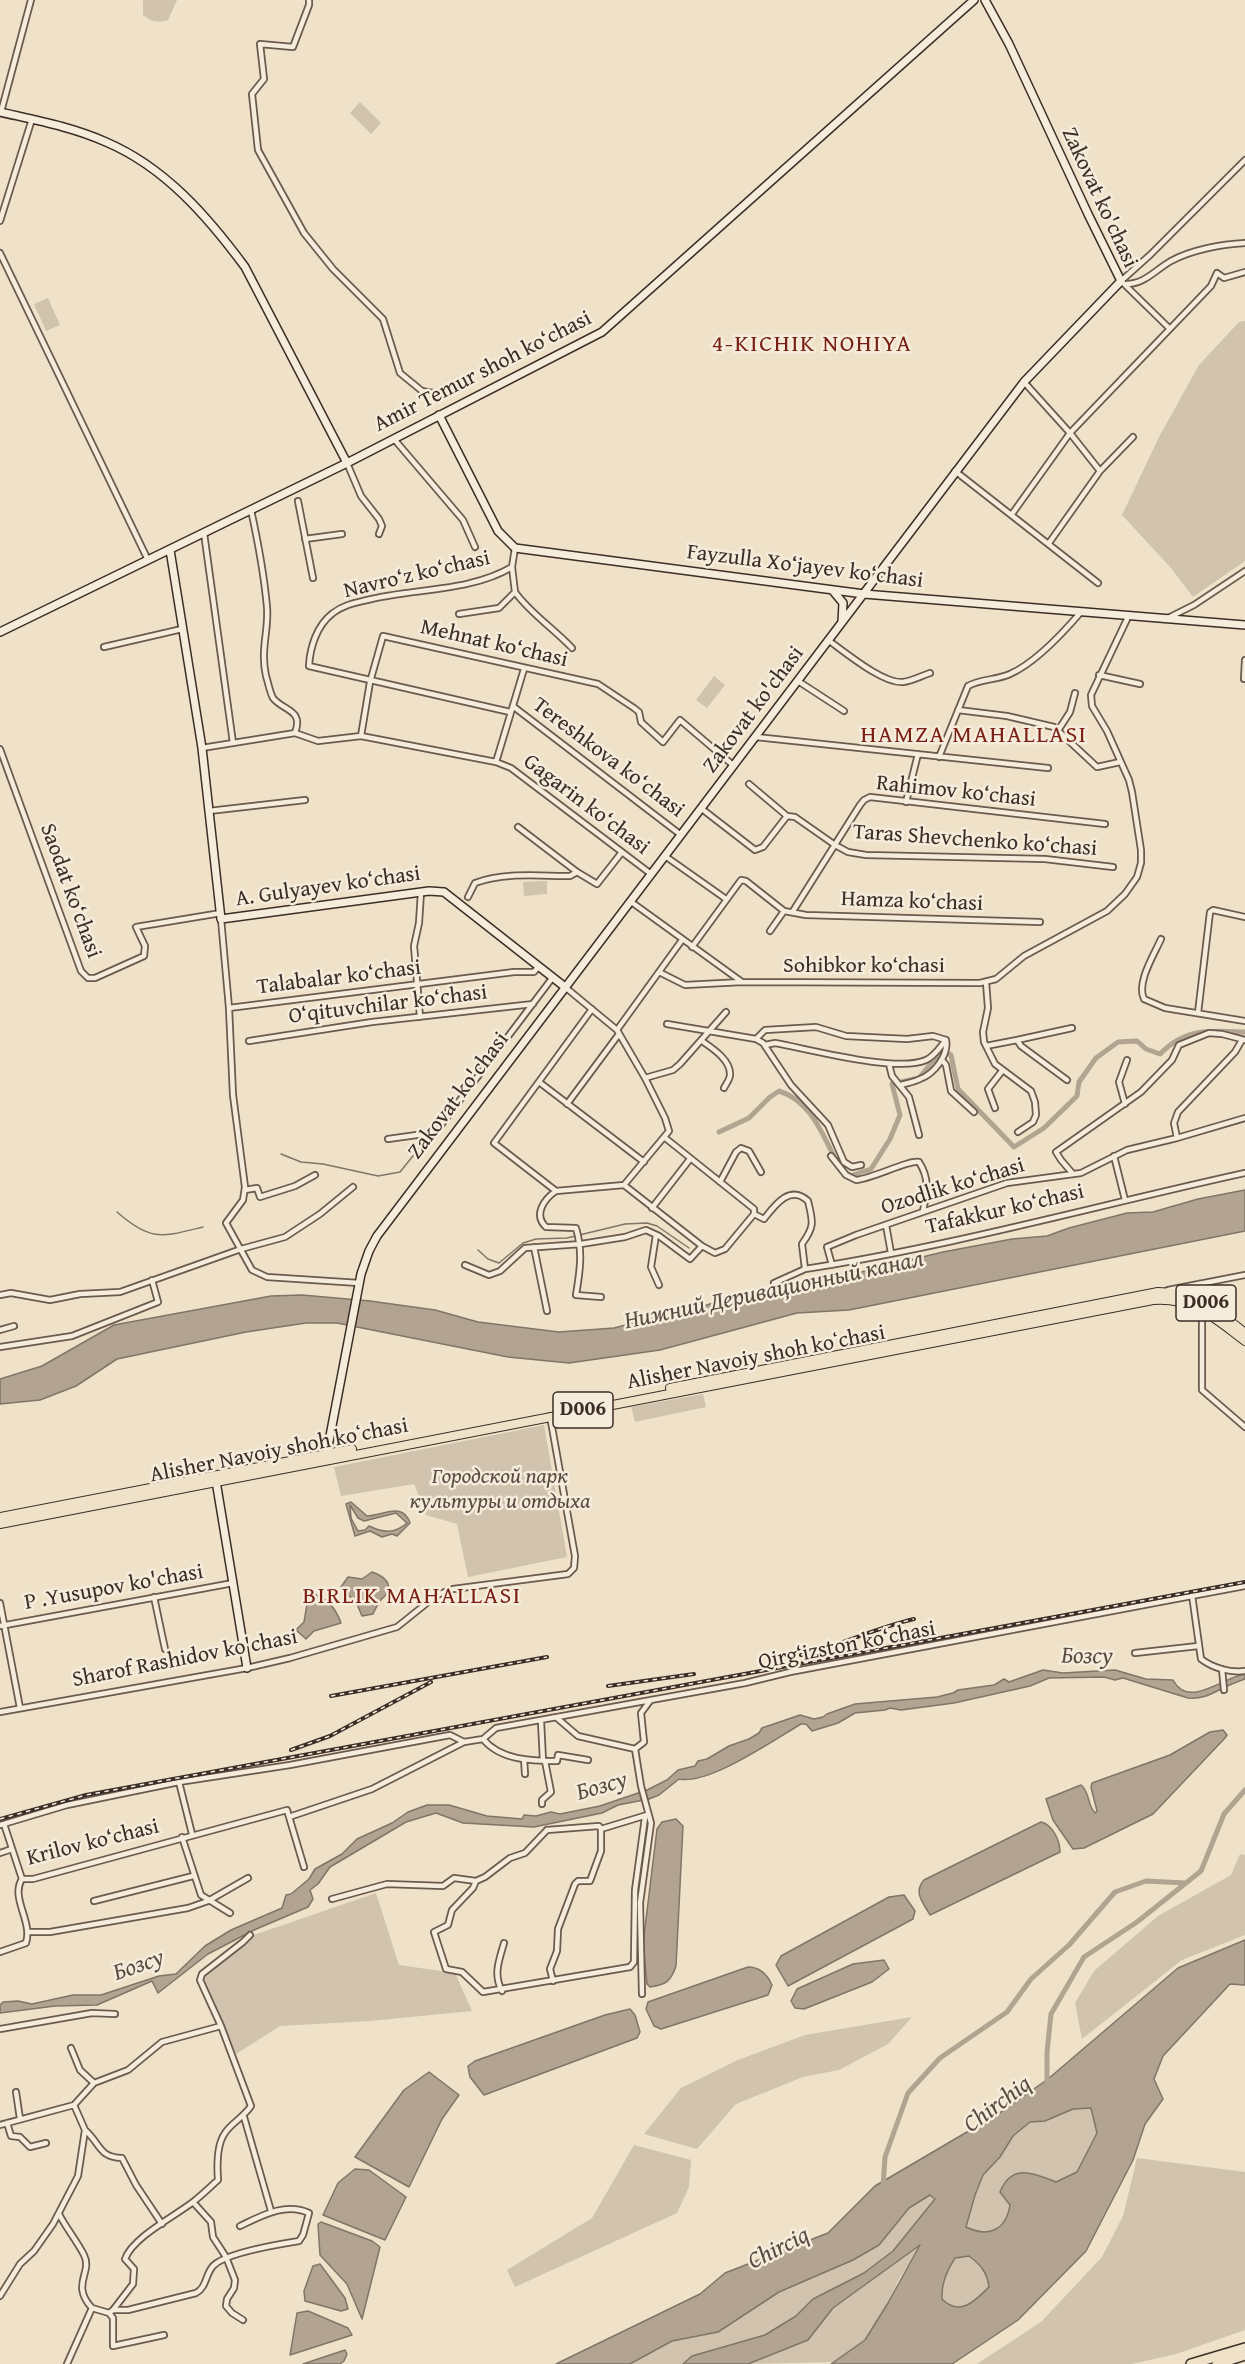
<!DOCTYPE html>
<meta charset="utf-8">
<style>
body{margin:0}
canvas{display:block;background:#efe2c8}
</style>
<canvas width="1245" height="2364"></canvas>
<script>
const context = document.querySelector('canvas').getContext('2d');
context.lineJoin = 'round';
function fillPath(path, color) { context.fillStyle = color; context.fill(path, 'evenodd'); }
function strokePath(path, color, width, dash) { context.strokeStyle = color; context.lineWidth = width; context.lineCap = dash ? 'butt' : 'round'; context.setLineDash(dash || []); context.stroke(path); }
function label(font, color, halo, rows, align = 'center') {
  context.font = font + ' "Gentium Book Plus",serif'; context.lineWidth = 5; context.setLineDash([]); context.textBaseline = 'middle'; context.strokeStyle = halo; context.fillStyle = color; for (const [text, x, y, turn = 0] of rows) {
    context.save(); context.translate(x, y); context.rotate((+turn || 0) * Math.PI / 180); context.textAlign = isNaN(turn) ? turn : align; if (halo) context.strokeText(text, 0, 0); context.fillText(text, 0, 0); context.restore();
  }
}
const green = new Path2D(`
 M143,0H177L168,20C157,23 152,22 143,15Z
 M360,102L381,123L371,134L350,113Z
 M48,298L60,325L46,331L34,304Z
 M1245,321V561L1193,597L1171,568L1122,515L1159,437L1199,365L1239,322Z
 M714,676L725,685L707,708L696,700Z
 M547,881V894L524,896L523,882Z
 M703,1394L706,1407L635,1422L631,1407Z
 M544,1425L567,1557L468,1577L457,1524L426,1515L414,1484L341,1496L334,1467Z
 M1240,1854L1245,1855V1935L1182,1960L1082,2039L1075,2003L1094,1971L1158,1916L1231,1875Z
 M376,1893L399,1965L455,1973L472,2011L370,2021L280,2026L236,2054L203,1978L251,1936Z
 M912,2017L888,2044L839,2070L803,2077L736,2104L697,2149L644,2134L681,2088L738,2060L805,2035Z
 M1091,2108L1097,2133L1077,2172L1056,2182C1035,2174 1012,2162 1000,2191L1010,2205C1006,2231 990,2239 966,2227L975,2194L983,2175L1000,2157L1013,2136L1030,2122L1045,2121L1073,2109Z
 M634,2145L691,2160L689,2187L677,2213L515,2287L507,2270L592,2218Z
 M1137,2158L1245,2172V2330L1176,2354L1132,2364H977L1041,2322L1102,2257L1123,2216Z
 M930,2195L935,2199L893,2251L864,2273L814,2299L796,2316L765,2335L692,2356L683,2364H630L672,2341L718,2332L779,2292L853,2260L879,2245L909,2208Z
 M921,2244L898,2281L888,2303L865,2340L835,2362L748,2364L808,2340L833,2308Z
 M969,2256C981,2265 987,2272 989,2287C975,2301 960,2317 942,2299C941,2283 947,2270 955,2258Z`);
const water = new Path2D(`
 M1245,1190V1231L849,1310L797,1313L660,1350L569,1363L508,1357L337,1323H306L246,1332L117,1359L76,1386L40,1400L0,1404V1379L42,1366L114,1325L271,1296L302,1295L370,1301L435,1310L478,1322L559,1332L614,1328L668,1314L687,1312L727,1298L776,1290L825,1276L857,1273L943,1252L1012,1239L1047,1236L1069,1228L1127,1213L1153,1212L1198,1199Z
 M351,1502L367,1516C382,1516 403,1501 410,1523L397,1536L392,1534L382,1537L370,1531L355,1536L346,1504ZM350,1505L358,1518L364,1521L396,1513L407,1523C394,1534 384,1533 369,1526L365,1530L358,1531L351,1518Z
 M372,1572C381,1575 393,1582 387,1593C383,1600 384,1595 380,1601C377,1605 375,1610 373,1614L362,1616L357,1604L341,1587L348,1577L362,1579Z
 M309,1592C326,1598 335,1606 341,1623L314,1631L306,1639L296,1630L304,1622Z
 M1043,1670L1063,1673L1115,1670L1146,1679L1173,1680C1189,1710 1225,1676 1245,1674V1679C1237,1682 1229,1685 1221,1689C1209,1695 1203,1699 1188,1698L1123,1678L1115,1680L1104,1677L1049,1678L1030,1686L954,1703L901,1710L890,1708L885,1710L855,1713L838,1723L812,1731L806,1724H801C774,1740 709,1785 679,1779L659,1795L649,1799L618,1805L602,1813L534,1827L463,1823L436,1813L406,1822L330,1867L318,1884L310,1890L313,1899L308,1907L254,1930L208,1954L158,1993L152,1981L97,2005L55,2006L0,2013V2005L3,2002L18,2001L32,2004L73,1995H101L159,1976L176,1974L205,1946L231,1930L282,1908L286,1895L291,1894L309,1879L315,1869L342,1854L357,1839L392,1823L408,1812L427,1805H449L487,1816L522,1819L524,1815L536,1816L551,1812L560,1814L600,1806L647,1790L667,1780L678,1770L695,1766L698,1761L707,1759L729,1746L749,1739L759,1733L762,1728L800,1715L814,1719L823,1717L827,1714L855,1704L937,1697L953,1693L958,1690L994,1685L1004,1679L1009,1682Z
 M1223,1730L1227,1735L1225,1738L1153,1814L1084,1848L1073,1849L1053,1820L1046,1799L1081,1785C1090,1792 1087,1805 1095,1813L1097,1811L1091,1787L1092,1783L1170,1755L1210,1732Z
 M676,1819L683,1826L676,1966C671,1981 666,1985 650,1987L647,1984L643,1944L657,1829L662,1822Z
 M1041,1822C1053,1825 1060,1841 1060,1852L930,1915C923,1902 913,1893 924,1880Z
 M904,1895L915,1911L913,1919L788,1986L776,1965L781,1956L889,1897Z
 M1245,1940V1985L1230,1984L1163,2056L1154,2079L1163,2099L1145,2124L1133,2160L1086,2251L1018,2320L952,2364H831L865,2340L888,2303L920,2245L833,2308L808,2340L748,2364H683L692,2356L765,2335L796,2316L813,2299L864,2273L893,2251L935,2199L930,2195L909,2208L879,2245L853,2260L779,2292L718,2332L672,2341L630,2364H556L700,2294L725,2273L828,2233L875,2186L1001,2112L1048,2079L1178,1968ZM1091,2108L1097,2133L1077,2172L1056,2182C1035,2174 1012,2162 1000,2192L1010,2205C1006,2230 989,2238 966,2227L975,2195L983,2175L1000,2157L1013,2136L1030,2122L1045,2121L1073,2109ZM969,2256C981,2265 987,2272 989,2287C975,2301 960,2317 942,2299C941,2284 947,2270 955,2258Z
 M884,1960L889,1969L872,1982L804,2009L795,2008L791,2001L797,1989L853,1964Z
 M748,1967C760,1967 767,1974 772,1985L768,1995L661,2029L654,2026L646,2009L648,2002Z
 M630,2009L635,2015L640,2032L637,2038L484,2095L470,2077L468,2066L475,2061L605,2015Z
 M429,2072L459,2095L442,2119L409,2187L355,2157L404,2090Z
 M355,2169L369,2170L406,2197L385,2240L323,2215L338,2183Z
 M321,2222L372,2241L380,2247L362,2319L347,2284L320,2255L318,2224Z
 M320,2264L345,2298L348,2309L341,2311L305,2301L304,2291L313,2266Z
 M308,2311L348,2328L352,2335L290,2355L297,2313Z
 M345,2350L347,2354L344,2361L340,2364H303Z`);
const stream = new Path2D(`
 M281,1154L301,1162L323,1164L378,1176L400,1172L421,1146
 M117,1212C151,1242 162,1237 203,1227
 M478,1250L488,1259L499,1263L523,1243L536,1239L567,1238L625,1224L647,1223L657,1226L689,1248`);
const canal = new Path2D(`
 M719,1132L749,1118L770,1097L779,1091C811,1101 822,1134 836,1160
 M848,1174L850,1176L871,1169L890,1139L900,1115L892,1084L919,1078L942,1050L951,1055L958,1089L1014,1147L1044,1128L1077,1096L1079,1082L1096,1058L1118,1042L1137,1041L1146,1049L1160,1054C1185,1028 1210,1030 1244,1032
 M1047,2086V2052L1051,2014L1084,1957L1137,1922L1201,1871L1224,1814L1245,1790
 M883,2187L885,2157L908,2093L940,2058L1007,2012L1031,1979L1069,1945L1115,1892L1146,1881L1185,1883`);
const street = new Path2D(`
 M309,0V5L293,47L260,44L264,79L252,94L258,150L304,233L333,269L383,319L400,373L422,391L433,393
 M1,112L31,0
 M0,221L32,119
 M0,253L148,560
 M1126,284C1145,284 1155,270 1171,261C1191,250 1222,244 1245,243
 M1170,329L1121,281L1150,255L1245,160
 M1024,382L1070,433L1100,471
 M394,439L463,520L475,547
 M347,463L361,496L379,519L382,526L379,534
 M955,471L1098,583
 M298,501L313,578
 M251,510C258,542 264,574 267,607C269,631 260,649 266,676C268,682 270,693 273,698C283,711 304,709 295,733
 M1012,514L1070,433L1211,286L1217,273L1224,278L1245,272
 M204,533L233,743
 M305,539L342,534
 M1049,543L1100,471L1133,437
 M515,592C529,612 554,629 572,648
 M459,614L499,608L515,592L512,567
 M1168,618L1194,605L1245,571
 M828,640C845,652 883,684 903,682C912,681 921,676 930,673
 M104,647L182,629
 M1099,675L1140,684
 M1244,679L1245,660
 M798,681L844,711
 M514,707L681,835
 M958,710L1007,716L1054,727L1097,767L1120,762
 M510,712L309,666C310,647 317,625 333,613C343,605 355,603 367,600C414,588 470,592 512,567L515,548
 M1059,729L1070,712L1075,693
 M361,736L370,682L383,636L598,684L634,708L639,712L641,722L663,742L680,720L734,766
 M756,737L1048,768
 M202,748L295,733L318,741L361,736L496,762L511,768L651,874
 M0,749L81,971L88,978H95L144,956L145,946L136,927L221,913
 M939,757L968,686C980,679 997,680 1010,674C1035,663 1063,633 1081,612
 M496,762L524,669
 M749,784L787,816L795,817L835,845L848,852L866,855L1045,859L1113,867
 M906,802L918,754
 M702,809L755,850L763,847L787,816
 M209,811L305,800
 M518,827L577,872L597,884L622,852
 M665,856L726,899
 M468,897L475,883C505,872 539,876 570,876L577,872
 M630,901L742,982
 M793,911L860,805L864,800L870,797L1105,824
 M221,919L229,1008L233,1095L245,1187L243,1200L226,1223L252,1270L267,1277L359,1283
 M770,931L784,911
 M1161,939C1154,955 1136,983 1144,999L1165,1008L1245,1021
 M692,947L741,880L746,881L784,911L806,915L1040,922
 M659,972L685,985L742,982L980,983L996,979L1024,956L1107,911L1125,894L1137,877L1141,863V850L1132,792L1129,780L1107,731L1092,706L1091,695L1129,615
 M986,982L988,1008L983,1032L984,1042L995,1064L1031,1091L1035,1102L1036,1115L1033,1122L1018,1132
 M565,987L617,1030L645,1078L665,1118L669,1131L624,1185L556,1191C544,1199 533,1215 546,1227L576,1228C583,1252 580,1271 576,1295L601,1297
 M229,1008L514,972H534L539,966
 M1198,1013L1210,912L1213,910L1245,917
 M420,1017L414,946L419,923L421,892
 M667,1024L756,1039L763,1043L791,1085L828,1125L844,1162L852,1167L861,1165
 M617,1030L682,940
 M756,1039L765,1030L816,1027L846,1036L907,1039L933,1036L946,1040
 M1017,1040L1072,1028
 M249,1041L372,1022L533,1004
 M702,1041C712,1048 731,1060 730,1075C730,1079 726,1084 724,1088
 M765,1045L775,1043C809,1049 897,1073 926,1060C935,1056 940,1047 946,1040
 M986,1046L1017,1040L1021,1046L1067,1080
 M942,1060L946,1065L951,1091L974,1112
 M889,1064L892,1076L909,1097L919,1135
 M645,1078L673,1070L680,1064L726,1012
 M539,1082L644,1162
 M901,1085C907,1083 914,1082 920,1079C934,1074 949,1055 946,1040
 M567,1104L619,1034
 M1125,1104L1119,1082L1127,1060
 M995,1108L988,1089L1002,1071
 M1177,1138L1174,1123L1178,1112L1235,1052L1242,1040
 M388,1139L431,1133L438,1129L553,977
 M831,1156L846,1175L856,1180C874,1178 908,1160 919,1162C930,1179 927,1192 923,1211
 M1114,1156L1125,1200
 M1073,1174L1061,1160L1056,1152L1141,1092L1172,1060L1179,1045L1209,1033L1222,1034L1245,1040
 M720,1182L736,1152L741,1148L749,1151L761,1172
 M624,1185L702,1246L715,1253L725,1249L754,1214V1209L664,1137
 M245,1190L257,1188L260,1197L295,1186L315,1175
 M556,1191L494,1143L592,1009
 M652,1208L690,1159
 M754,1214L764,1219C775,1205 790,1184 808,1201C813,1222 815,1226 802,1244L805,1269
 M886,1225L891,1253
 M656,1235L651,1267L659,1285
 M534,1247L547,1311
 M465,1265L489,1275L500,1271L525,1248L581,1244L625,1237L646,1230L659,1236L690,1259L702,1246
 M832,1265L827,1247L856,1235L1007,1183L1081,1173L1127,1150L1177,1138L1245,1118
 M774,1283L805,1269C953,1246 1099,1205 1245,1173
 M1199,1284L1195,1287L1200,1299
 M1168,1290L1245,1275
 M0,1295L11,1293L50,1300L80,1294L120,1292L241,1249L285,1237L320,1214L353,1187
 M1205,1312L1202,1317V1390L1245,1427
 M0,1330L14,1326
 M0,1347L72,1336L158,1302L152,1280
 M1192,1595L1201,1659C1213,1668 1230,1673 1245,1671
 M154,1597L165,1649
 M0,1603L20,1708
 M0,1626L233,1583
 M1135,1653L1198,1646
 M1222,1669L1224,1690
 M0,1712L247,1668L290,1658L397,1627L437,1595L453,1589L568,1574L574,1568L575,1556L550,1416
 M557,1718L578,1736L635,1749
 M541,1721L543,1761
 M483,1739C500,1760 531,1761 557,1761L558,1755L588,1760
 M635,1749L641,1786L651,1823L640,1903L642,1994
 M635,1749L644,1742L641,1713L650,1701
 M524,1759L525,1774
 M179,1782L192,1834
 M542,1804V1800L551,1792L545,1761
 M289,1817L372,1789L464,1742L483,1739L496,1728L745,1683L790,1672L1245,1586
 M4,1824L22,1879
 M0,1825L67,1805L179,1782L290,1765L450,1735L464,1742
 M547,1830L599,1826L601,1829L647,1815
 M182,1837L201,1895L230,1913
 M0,1853L12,1849
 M22,1879H33L287,1810L304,1867
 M476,1881L473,1888L452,1910L448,1925L434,1932L446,1969L462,1972L483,1992L630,1967L634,1962L635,1890L645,1817
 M332,1899L387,1884L443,1886L454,1878L476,1881L485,1877L510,1858L525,1853L547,1830
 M94,1901L193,1876
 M29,1932H50L188,1908L208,1901L248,1878
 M0,1952L26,1943C33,1921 10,1898 22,1879
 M553,1981L550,1969L557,1951L558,1929L575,1884L578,1881H590L601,1851V1829
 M502,1991C493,1974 499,1961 504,1943
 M0,2029L92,2013L115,2014
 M71,2048L80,2070L94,2083
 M16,2092L20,2119
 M74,2105L94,2083L128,2070L162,2042L221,2026
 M244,2117L271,2211
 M7,2123L11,2136L20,2137L30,2147L46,2143
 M0,2125L74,2105
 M85,2130C101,2144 98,2157 122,2158L136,2185L162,2224
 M193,2202L211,2222L213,2237L226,2257L235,2280L234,2288L227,2299L226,2306L232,2313L243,2320
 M59,2214C66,2228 77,2241 84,2255C93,2273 70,2284 92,2308
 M0,2296L20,2264L34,2251L53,2224L78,2176L85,2130L74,2105
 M92,2308L109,2313L113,2310L133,2284L134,2269L125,2259C133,2237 175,2216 193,2202C202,2195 210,2187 218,2180C217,2166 217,2144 225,2133C231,2123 243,2118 251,2106L221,2026L200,1980L202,1974L243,1942L250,1935
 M113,2310H128L196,2293C207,2287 205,2275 213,2266C225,2253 280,2244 299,2241L303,2235L309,2213C285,2202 261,2216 240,2226
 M109,2313L113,2318V2346L164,2335
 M67,2364L92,2308`);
const secondary = new Path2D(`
 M0,112C35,120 73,127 106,142C165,167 208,217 245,267L347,463
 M439,415L498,531L515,548L864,594L1245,625
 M170,550L202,748L221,919L429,891L444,892L565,987
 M834,592L843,603L842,622
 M0,632L347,463L602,332L974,0
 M326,1457L361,1274L369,1251L377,1236L1024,382L1121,281L1088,214L1009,44L985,0
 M216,1481L247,1668`);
const primary = new Path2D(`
 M670,1388L1158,1292C1195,1292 1218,1311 1245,1333
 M0,1517L352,1449
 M0,1524L1153,1300C1194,1297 1214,1318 1245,1341`);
const highway = new Path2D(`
 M1191,2364L1245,2348
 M1217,2364L1245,2355`);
const rail = new Path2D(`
 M801,1655C839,1646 875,1628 914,1619
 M608,1686L694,1674
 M331,1696L547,1657
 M291,1750L330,1736L431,1682
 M0,1819L86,1795L1245,1582`);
const shields = [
 [1206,1303,60],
 [583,1410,60]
];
const shieldNames = [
 ["D006",1206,1303],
 ["D006",583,1410]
];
const streetNames = [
 ["Zakovat ko'chasi",1099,198,65],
 ["Amir Temur shoh ko‘chasi",483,372,-27],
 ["Fayzulla Xo‘jayev ko‘chasi",805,567,7],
 ["Navro‘z ko‘chasi",417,575,-13],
 ["Mehnat ko‘chasi",494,644,13],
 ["Zakovat ko'chasi",754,710,-53],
 ["Tereshkova ko‘chasi",608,758,37],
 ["Rahimov ko‘chasi",956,792,6],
 ["Gagarin ko‘chasi",586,805,37],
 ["Taras Shevchenko ko‘chasi",975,841,4],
 ["A. Gulyayev ko‘chasi",328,887,-8],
 ["Saodat ko‘chasi",70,891,70],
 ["Hamza ko‘chasi",912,902,2],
 ["Sohibkor ko‘chasi",864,966],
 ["Talabalar ko‘chasi",339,978,-7],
 ["O‘qituvchilar ko‘chasi",388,1005,-7],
 ["Zakovat ko'chasi",459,1096,-53],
 ["Ozodlik ko‘chasi",953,1187,-17],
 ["Tafakkur ko‘chasi",1005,1210,-13],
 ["Alisher Navoiy shoh koʻchasi",756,1358,-11],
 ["Alisher Navoiy shoh koʻchasi",279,1451,-11],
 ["P .Yusupov ko'chasi",114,1588,-10],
 ["Qirg‘izston ko‘chasi",847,1646,-11],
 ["Sharof Rashidov ko'chasi",185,1659,-11],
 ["Krilov ko‘chasi",93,1843,-14]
];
const parkNames = [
 ["Городской парк",500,1477],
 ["культуры и отдыха",500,1502]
];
const neighbourhoodNames = [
 ["4-KICHIK NOHIYA",812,345],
 ["HAMZA MAHALLASI",974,736],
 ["BIRLIK MAHALLASI",412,1597]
];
const waterNames = [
 ["Нижний Деривационный канал",774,1291,-12],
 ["Бозсу",1087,1657,1],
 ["Бозсу",602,1787,-16],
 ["Бозсу",139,1966,-19],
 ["Chirchiq",998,2105,-37],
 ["Chirciq",779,2249,-27]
];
fillPath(green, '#d1c3ad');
fillPath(water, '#b2a491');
strokePath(water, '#837467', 1.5);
strokePath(stream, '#837467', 1.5);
strokePath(canal, '#b2a491', 5);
strokePath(street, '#6a5a4f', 8);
strokePath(secondary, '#3d2d27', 10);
strokePath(primary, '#3d2d27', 10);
strokePath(highway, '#3d2d27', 12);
strokePath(street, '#f5ecdb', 4.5);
strokePath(secondary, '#f5ecdb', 7);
strokePath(primary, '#efe2c8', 8);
strokePath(highway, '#efe2c8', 9);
strokePath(rail, '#3d2d27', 4);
strokePath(rail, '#f5ecdb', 1.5, [4.5]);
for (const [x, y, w] of shields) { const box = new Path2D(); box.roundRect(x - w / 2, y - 18, w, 36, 4.5); context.fillStyle = '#f5ecdb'; context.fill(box); strokePath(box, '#3d2d27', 1.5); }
label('bold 21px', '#3d2d27', null, shieldNames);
label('22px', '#3d2d27', '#f5ecdb', streetNames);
label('italic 22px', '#5b4b42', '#f5ecdb', parkNames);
context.letterSpacing = '1.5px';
label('24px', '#7a1f14', '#f5ecdb', neighbourhoodNames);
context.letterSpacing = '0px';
label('italic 24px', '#5a4b42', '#f5ecdb', waterNames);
</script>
